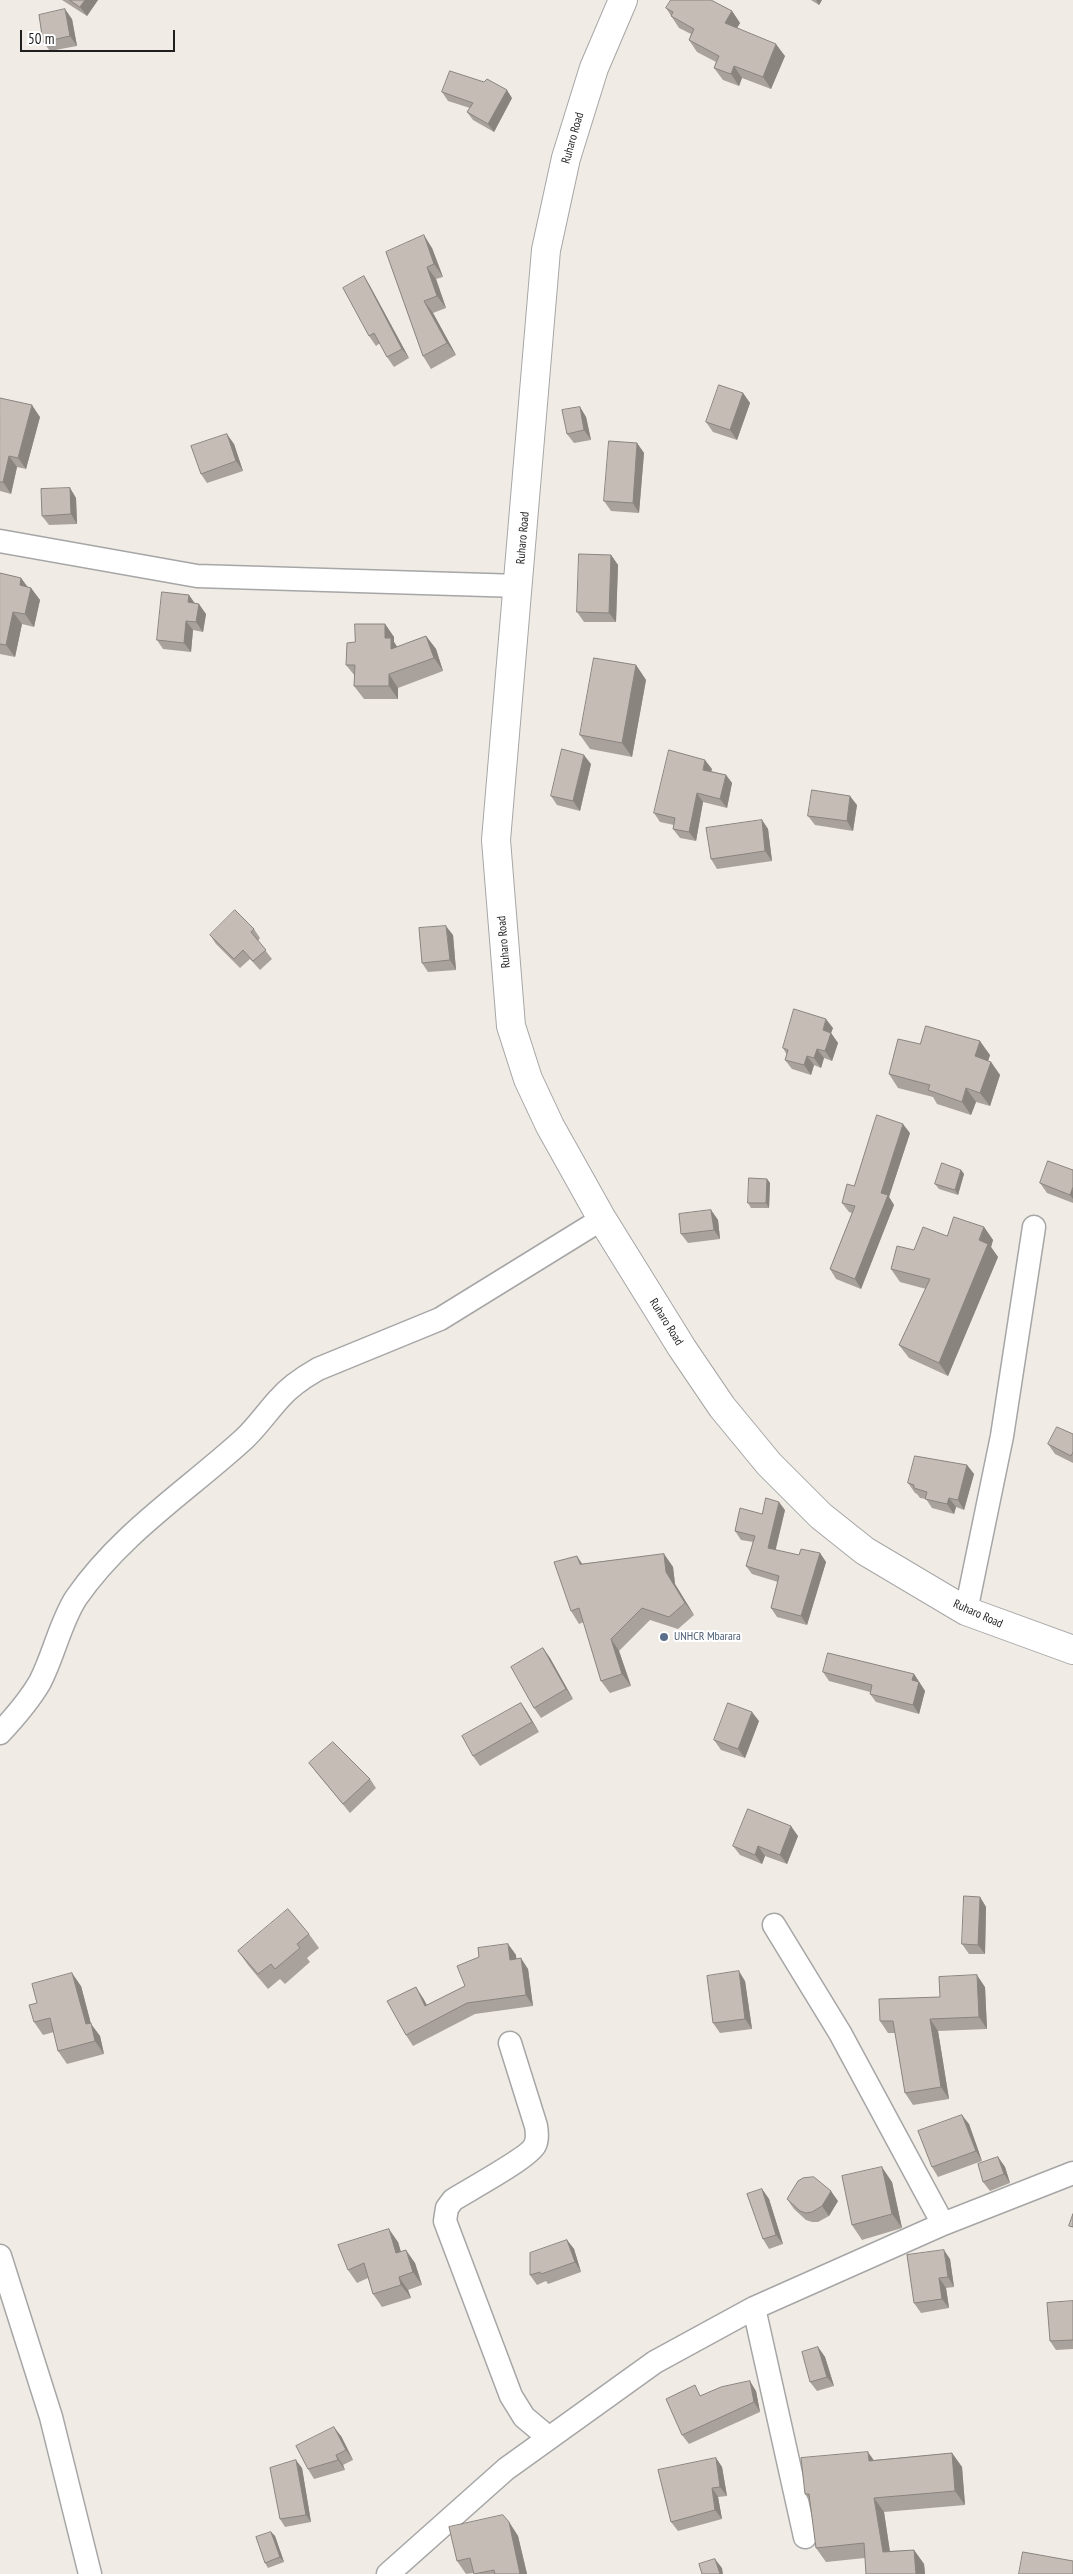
<!DOCTYPE html>
<style>
body{margin:0}
#map{position:relative;width:1073px;height:2574px;overflow:hidden;background:#f0ece5;font-family:"PT Sans Narrow",sans-serif}
canvas{display:block}
.scale{position:absolute;left:20px;top:30px;width:155px;height:22px;box-sizing:border-box;border:2px solid #1f1f1f;border-top:0;padding-left:6px;font-size:15px;line-height:18px;white-space:nowrap;color:#1f1f1f;-webkit-text-stroke:4px #fff;paint-order:stroke}
</style>
<div id="map">
<canvas width="1073" height="2574"></canvas>
<div class="scale">50 m</div>
</div>
<script>
const context = document.querySelector('canvas').getContext('2d');
context.lineJoin = 'round';
function strokePath(path, color, width, dash) { context.strokeStyle = color; context.lineWidth = width; context.lineCap = dash ? 'butt' : 'round'; context.setLineDash(dash || []); context.stroke(path); }
function fillPath(path, color) { context.fillStyle = color; context.fill(path, 'evenodd'); }
function label(font, color, halo, rows, align = 'center') {
  context.font = font + ' "PT Sans Narrow",sans-serif'; context.lineWidth = 4; context.setLineDash([]); context.textBaseline = 'middle'; context.strokeStyle = halo; context.fillStyle = color; for (const [text, x, y, turn = 0] of rows) {
    context.save(); context.translate(x, y); context.rotate((+turn || 0) * Math.PI / 180); context.textAlign = isNaN(turn) ? turn : align; if (halo) context.strokeText(text, 0, 0); context.fillText(text, 0, 0); context.restore();
  }
}
const minor = new Path2D(`
 M0,541L197,576L519,586
 M966,1611L1002,1436L1034,1227
 M0,1733C15,1717 29,1701 40,1682C54,1655 60,1623 76,1598C121,1533 187,1491 244,1439C257,1427 267,1412 279,1399C290,1386 304,1377 318,1369L440,1319L602,1219
 M774,1925L840,2033L943,2224
 M510,2043L536,2126C537,2132 538,2139 535,2145C530,2157 467,2191 453,2200L447,2208L445,2221L511,2396L524,2417L549,2438
 M0,2256L51,2417L90,2574
 M754,2308L805,2537
 M388,2574L506,2469L655,2362L754,2308L943,2224L1073,2173`);
const tertiary = new Path2D(`
 M623,0L594,68L566,158L546,250L496,840L511,1026L528,1079L550,1126L602,1219L682,1348L722,1407L769,1464L821,1516L865,1551L966,1611L1073,1650`);
const wall = new Path2D(`
 M62,0H98L87,16Z
 M811,0H822L819,5Z
 M666,8L732,11L740,23L737,28L785,56L771,89L742,78L739,86L723,80L714,68L716,62L697,52L689,40L691,34L679,28Z
 M72,19L77,46L50,51L43,42Z
 M442,92L512,98L494,132L473,120L467,112L470,108L448,101Z
 M432,248L443,277L436,279L446,308L433,313L456,355L431,369L423,356L386,252Z
 M364,276L370,286L409,358L394,367L387,357L380,343L376,346L369,336Z
 M743,393L750,403L737,440L713,432L706,422Z
 M0,398L40,417L26,469L17,467L11,494L0,491Z
 M580,407L586,417L591,440L574,443L567,434Z
 M637,443L644,453L639,513L611,511L604,501Z
 M234,444L243,471L207,483L201,474Z
 M70,488L76,498L77,524L49,525L42,516Z
 M611,555L618,565L616,622H584L577,612Z
 M0,573L21,578L28,587L31,588L40,600L34,627L22,624L15,657L0,654Z
 M189,595L195,604L206,614L203,632L193,630L191,652L163,649L157,640Z
 M385,624L394,637V642L397,647L426,636L436,649L443,671L398,688V699H364L354,686L355,676L346,665L355,642Z
 M636,665L646,680L632,757L590,749L580,735Z
 M591,764L580,811L557,805L551,796Z
 M712,769L711,771L726,775L732,783L727,808L703,802L696,841L680,838L673,829L674,825L660,822L654,813Z
 M857,805L853,831L815,825L808,816Z
 M762,820L768,829L772,861L717,869L711,859Z
 M254,929L260,938L258,941L272,959L260,970L250,959L240,968L216,944L210,935Z
 M453,935L456,970L428,972L422,963Z
 M833,1028L831,1033L838,1043L832,1061L824,1058L821,1068L814,1065L811,1075L792,1069L785,1060L787,1055L783,1048Z
 M920,1044L990,1055L988,1061L991,1062L1000,1075L990,1106L976,1102L971,1115L937,1104L933,1097L898,1088L889,1074Z
 M910,1133L889,1197L894,1205L861,1289L836,1279L830,1269L852,1213L849,1212L842,1203L854,1186Z
 M961,1170L964,1174L958,1195L939,1189L935,1184Z
 M1073,1170V1203L1047,1193L1040,1183Z
 M767,1179L770,1183L769,1208H751L748,1203Z
 M711,1210L718,1220L720,1239L688,1243L681,1234Z
 M984,1227L993,1240L991,1247L998,1257L948,1376L909,1358L899,1345L926,1289L900,1282L891,1269L914,1250L947,1236Z
 M1073,1434V1463L1055,1454L1048,1444Z
 M967,1465L974,1474L964,1510L956,1507L954,1514L932,1508L926,1499L920,1498L917,1494L915,1493L908,1483Z
 M785,1510L775,1550L799,1555L820,1553L826,1562L807,1625L777,1617L771,1608L778,1582L752,1574L746,1566L753,1542L741,1540L735,1531L762,1514Z
 M664,1554L673,1567L675,1584L694,1615L678,1629L650,1620L619,1651L631,1686L610,1693L601,1681L584,1622L579,1624L571,1611L583,1564Z
 M543,1648L550,1658L573,1699L541,1718L534,1708Z
 M823,1672L914,1674L925,1691L919,1714L876,1702L870,1694V1692L829,1681Z
 M521,1703L527,1712L539,1732L480,1766L473,1756Z
 M759,1721L745,1758L721,1750L714,1740Z
 M309,1763L370,1779L376,1788L350,1813L316,1772Z
 M798,1836L787,1864L765,1856L762,1864L740,1855L733,1846Z
 M980,1897L986,1907L985,1954H969L962,1944Z
 M309,1934L319,1948L307,1958L310,1962L285,1984L280,1979L268,1989L248,1965L238,1951Z
 M508,1944L516,1955V1959L528,1969L533,2006L475,2014L413,2046L406,2035L423,1998L427,2005L465,1986L479,1957Z
 M745,1981L752,2029L720,2033L713,2023Z
 M81,1986L91,2024L100,2036L104,2054L67,2064L58,2051L54,2032L43,2035L34,2022Z
 M985,1987L987,2029L938,2031L949,2099L913,2105L905,2093L895,2033H888L880,2021L940,1997Z
 M969,2124L982,2161L938,2177L932,2167Z
 M998,2157L1005,2167L1010,2183L990,2191L983,2182Z
 M892,2182L902,2228L862,2240L852,2225Z
 M762,2189L769,2199L783,2244L769,2249L763,2239Z
 M787,2199L838,2201L829,2216L818,2222H812L806,2220L794,2209Z
 M567,2240L574,2249L581,2272L548,2284L546,2281L537,2285L530,2275Z
 M398,2242L401,2252L415,2263L422,2285L408,2290L411,2298L382,2307L373,2294L368,2278L357,2283L348,2270Z
 M950,2259L954,2287L946,2288L949,2308L921,2313L914,2303Z
 M1073,2301V2349L1056,2350L1050,2341Z
 M818,2347L825,2357L834,2386L817,2391L810,2382Z
 M756,2391L760,2412L689,2444L682,2435L702,2395Z
 M341,2436L353,2460L343,2465L345,2470L314,2479L308,2469Z
 M952,2453L962,2467L965,2505L884,2512L890,2551L914,2550L924,2564L925,2574H866L865,2558L826,2562L816,2548L810,2502L805,2494L874,2460Z
 M716,2458L722,2467L727,2496L718,2497L722,2519L678,2531L671,2522Z
 M302,2468L311,2522L285,2527L280,2519Z
 M509,2522L518,2536L527,2574H474V2573L466,2574L457,2561Z
 M271,2532L275,2536L284,2562L268,2568L265,2563Z`);
const shadedWall = new Path2D(`
 M85,0H98L87,16L80,7Z
 M816,0H822L819,5Z
 M65,9L72,19L77,46L70,36Z
 M732,11L740,23L733,35L725,23Z
 M776,44L785,56L771,89L763,77Z
 M734,66L742,78L739,86L731,74Z
 M507,90L512,98L494,132L488,124Z
 M424,235L432,248L443,277L434,264Z
 M427,267L436,279L446,308L437,296Z
 M364,276L370,286L409,358L402,349Z
 M424,301L433,313L456,355L447,343Z
 M743,393L750,403L737,440L730,430Z
 M32,405L40,417L26,469L18,458Z
 M580,407L586,417L591,440L584,430Z
 M227,434L234,444L243,471L236,461Z
 M637,443L644,453L639,513L633,503Z
 M9,456L17,467L11,494L3,482Z
 M70,488L76,498L77,524L71,514Z
 M611,555L618,565L616,622L609,613Z
 M21,578L30,591L31,588L40,600L34,627L25,614L20,585Z
 M189,595L196,605L188,602Z
 M199,604L206,614L203,632L196,622Z
 M13,612L22,624L15,657L6,645Z
 M186,621L193,630L191,652L184,643Z
 M385,624L394,637V642L400,651L391,649L385,638Z
 M426,636L436,649L443,671L434,658Z
 M636,665L646,680L632,757L622,743Z
 M389,674L398,688V699L389,686Z
 M584,755L591,764L580,811L573,801Z
 M705,760L712,769L709,778L703,770Z
 M726,775L732,783L727,808L720,799Z
 M697,793L703,802L696,841L689,832Z
 M850,796L857,805L853,831L847,821Z
 M762,820L768,829L772,861L765,851Z
 M446,926L453,935L456,970L450,960Z
 M826,1019L833,1028L831,1033L838,1043L832,1061L825,1051L823,1030Z
 M980,1041L990,1055L985,1070L975,1056Z
 M817,1049L824,1058L821,1068L814,1058Z
 M807,1056L814,1065L811,1075L804,1065Z
 M991,1062L1000,1075L990,1106L980,1093Z
 M966,1088L976,1102L971,1115L962,1102Z
 M903,1124L910,1133L889,1197L894,1205L861,1289L855,1279L881,1193Z
 M961,1170L964,1174L958,1195L955,1190Z
 M767,1179L770,1183L769,1208L766,1203Z
 M1073,1187V1199L1070,1195Z
 M711,1210L718,1220L720,1239L714,1230Z
 M984,1227L993,1240L991,1247L998,1257L948,1376L939,1363Z
 M967,1465L974,1474L964,1510L958,1500Z
 M949,1498L956,1507L954,1514L947,1504Z
 M779,1502L785,1510L774,1557L768,1548Z
 M820,1553L826,1562L807,1625L801,1616Z
 M664,1554L673,1567L675,1584L694,1615L685,1603L666,1572Z
 M577,1556L585,1568L580,1564Z
 M611,1639L619,1651L631,1686L622,1674Z
 M543,1648L550,1658L573,1699L566,1689Z
 M914,1674L925,1691L919,1714L913,1705L912,1680Z
 M521,1703L527,1712L539,1732L532,1722Z
 M752,1712L759,1721L745,1758L738,1749Z
 M791,1826L798,1836L787,1864L780,1855Z
 M758,1846L765,1856L762,1864L755,1855Z
 M980,1897L986,1907L985,1954L978,1945Z
 M508,1944L516,1955L518,1971L510,1960Z
 M521,1958L528,1969L533,2006L526,1995Z
 M739,1971L745,1981L752,2029L745,2019Z
 M72,1973L81,1986L91,2024L100,2036L104,2054L95,2041L86,2024Z
 M977,1975L985,1987L987,2029L979,2017Z
 M416,1987L423,1998L433,2017L425,2006Z
 M930,2019L938,2031L949,2099L941,2087Z
 M962,2115L969,2124L982,2161L976,2151Z
 M998,2157L1005,2167L1010,2183L1004,2174Z
 M882,2167L892,2182L902,2228L892,2214Z
 M762,2189L769,2199L783,2244L776,2235Z
 M831,2191L838,2201L829,2216L822,2206Z
 M389,2229L398,2242L405,2266L396,2253Z
 M567,2240L574,2249L581,2272L575,2262Z
 M406,2250L415,2263L422,2285L413,2272Z
 M944,2250L950,2259L954,2287L948,2277Z
 M399,2277L408,2290L411,2298L401,2285Z
 M939,2278L946,2288L949,2308L942,2299Z
 M818,2347L825,2357L834,2386L827,2377Z
 M750,2381L756,2391L760,2412L754,2402Z
 M334,2427L341,2436L353,2460L346,2450Z
 M868,2452L878,2466L869,2461Z
 M952,2453L962,2467L965,2505L955,2491Z
 M336,2455L343,2465L345,2470L338,2460Z
 M716,2458L722,2467L727,2496L720,2487Z
 M296,2460L302,2468L311,2522L306,2515Z
 M712,2488L718,2497L722,2519L715,2510Z
 M874,2498L884,2512L892,2566L883,2552Z
 M509,2522L518,2536L527,2574H520Z
 M271,2532L275,2536L284,2562L280,2557Z
 M914,2550L924,2564L925,2574H916Z
 M715,2559L722,2568L723,2574H720Z`);
const building = new Path2D(`
 M70,0H85L80,7Z
 M671,0H711L732,11L725,23L776,44L763,77L734,66L731,74L714,68L719,56L689,40L694,29L671,16L673,12L666,8Z
 M65,9L70,36L43,42L39,15Z
 M450,71L484,82L487,79L507,90L488,124L467,112L473,103L442,92Z
 M424,235L434,264L427,267L437,296L424,301L447,343L423,356L386,252Z
 M364,276L402,349L387,357L374,333L369,336L343,288Z
 M719,385L743,393L730,430L706,422Z
 M0,398L32,405L18,458L9,456L3,482H0Z
 M580,407L584,430L567,434L562,410Z
 M227,434L236,461L201,474L191,446Z
 M609,441L637,443L633,503L604,501Z
 M70,488L71,514L42,516L41,489Z
 M579,554L611,555L609,613L577,612Z
 M0,573L21,578L20,585L31,588L25,614L13,612L6,645L0,644Z
 M162,592L189,595L188,602L199,604L196,622L186,621L184,643L157,640Z
 M355,624H385V638H391V649L426,636L434,658L389,674V686H354L355,665H346L347,643L355,642Z
 M594,658L636,665L622,743L580,735Z
 M562,749L584,755L573,801L551,796Z
 M669,750L705,760L703,770L726,775L720,799L697,793L689,832L673,829L675,818L654,813Z
 M812,790L850,796L847,821L808,816Z
 M762,820L765,851L711,859L706,828Z
 M235,910L254,929L251,932L266,950L253,961L243,950L234,959L210,935Z
 M446,926L450,960L422,963L419,928Z
 M794,1009L826,1019L823,1030L831,1033L825,1051L817,1049L814,1058L807,1056L804,1065L785,1060L788,1050L783,1048Z
 M926,1026L980,1041L975,1056L991,1062L980,1093L966,1088L962,1102L928,1090L930,1085L889,1074L898,1039L920,1044Z
 M877,1115L903,1124L881,1193L888,1195L855,1279L830,1269L855,1206L842,1203L847,1184L854,1186Z
 M1048,1161L1073,1170V1187L1070,1195L1040,1183Z
 M942,1163L961,1170L955,1190L935,1184Z
 M749,1178L767,1179L766,1203H748Z
 M711,1210L714,1230L681,1234L679,1214Z
 M954,1217L984,1227L979,1240L988,1244L939,1363L899,1345L930,1279L891,1269L897,1246L914,1250L923,1227L947,1236Z
 M1057,1427L1073,1434V1452L1071,1456L1048,1444Z
 M915,1456L967,1465L958,1500L949,1498L947,1504L925,1499L927,1492L914,1488V1485L908,1483Z
 M766,1498L779,1502L768,1548L799,1555L801,1549L820,1553L801,1616L771,1608L779,1576L746,1566L755,1536L735,1531L740,1508L762,1514Z
 M664,1554L666,1572L685,1603L669,1617L642,1608L611,1639L622,1674L601,1681L579,1608L571,1611L554,1562L577,1556L580,1564Z
 M543,1648L566,1689L534,1708L511,1667Z
 M828,1653L914,1674L912,1680L919,1682L913,1705L870,1694L872,1685L823,1672Z
 M521,1703L532,1722L473,1756L462,1736Z
 M728,1703L752,1712L738,1749L714,1740Z
 M333,1742L370,1779L343,1804L309,1763Z
 M748,1809L791,1826L780,1855L758,1846L755,1855L733,1846Z
 M964,1896L980,1897L978,1945L962,1944Z
 M288,1909L309,1934L297,1944L300,1948L275,1969L271,1964L258,1974L238,1951Z
 M508,1944L510,1960L521,1958L526,1995L467,2003L406,2035L387,2001L416,1987L425,2006L465,1986L457,1966L479,1957L478,1948Z
 M739,1971L745,2019L713,2023L707,1976Z
 M72,1973L86,2024L91,2023L95,2041L58,2051L50,2018L34,2022L29,2005L37,2003L32,1984Z
 M977,1975L979,2017L930,2019L941,2087L905,2093L893,2021H880L879,1999L940,1997L939,1977Z
 M962,2115L976,2151L932,2167L918,2131Z
 M998,2157L1004,2174L983,2182L978,2164Z
 M882,2167L892,2214L852,2225L842,2176Z
 M814,2177L831,2191L822,2206L812,2212L806,2213L800,2211L787,2199L798,2181L803,2178Z
 M762,2189L776,2235L763,2239L747,2194Z
 M1073,2214V2227L1069,2226Z
 M389,2229L396,2253L406,2250L413,2272L399,2277L401,2285L373,2294L364,2263L348,2270L338,2245Z
 M567,2240L575,2262L541,2274L540,2272L530,2275V2253Z
 M944,2250L948,2277L939,2278L942,2299L914,2303L907,2255Z
 M1073,2301V2340L1050,2341L1047,2303Z
 M818,2347L827,2377L810,2382L802,2352Z
 M750,2381L754,2402L682,2435L666,2399L695,2385L700,2396L721,2387Z
 M334,2427L346,2450L336,2455L338,2460L308,2469L296,2446Z
 M868,2452L869,2461L952,2453L955,2491L874,2498L883,2552L914,2550L916,2574H866L864,2543L816,2548L809,2494H805L801,2458Z
 M716,2458L720,2487L712,2488L715,2510L671,2522L658,2470Z
 M296,2460L306,2515L280,2519L270,2468Z
 M503,2515L509,2522L520,2574H495L494,2570L474,2574L470,2558L457,2561L449,2527Z
 M271,2532L280,2557L265,2563L256,2537Z
 M1023,2552L1073,2561V2574H1019Z
 M715,2559L720,2574H702L699,2564Z`);
const markers = [
 [664,1637,5,"#5c6f8a"]
];
const streetNames = [
 ["Ruharo Road",573,138,-74],
 ["Ruharo Road",523,538,-85],
 ["Ruharo Road",504,942,-95],
 ["Ruharo Road",666,1322,58],
 ["Ruharo Road",978,1614,24]
];
const serviceNames = [
 ["UNHCR Mbarara",674,1637]
];
strokePath(minor, '#a6a6a6', 25);
strokePath(tertiary, '#a6a6a6', 30);
strokePath(minor, '#fff', 22);
strokePath(tertiary, '#fff', 28);
fillPath(wall, '#a9a29c');
fillPath(shadedWall, '#8a847f');
fillPath(building, '#c5bcb5');
strokePath(building, '#8a847f', 1);
for (const [x, y, r, color] of markers) { const dot = new Path2D(); dot.arc(x, y, r, 0, 2 * Math.PI); context.fillStyle = color; context.fill(dot); strokePath(dot, '#fff', 2); }
label('12px', '#1f1f1f', '#fff', streetNames);
label('12px', '#4e5e75', '#fff', serviceNames, 'left');
</script>
